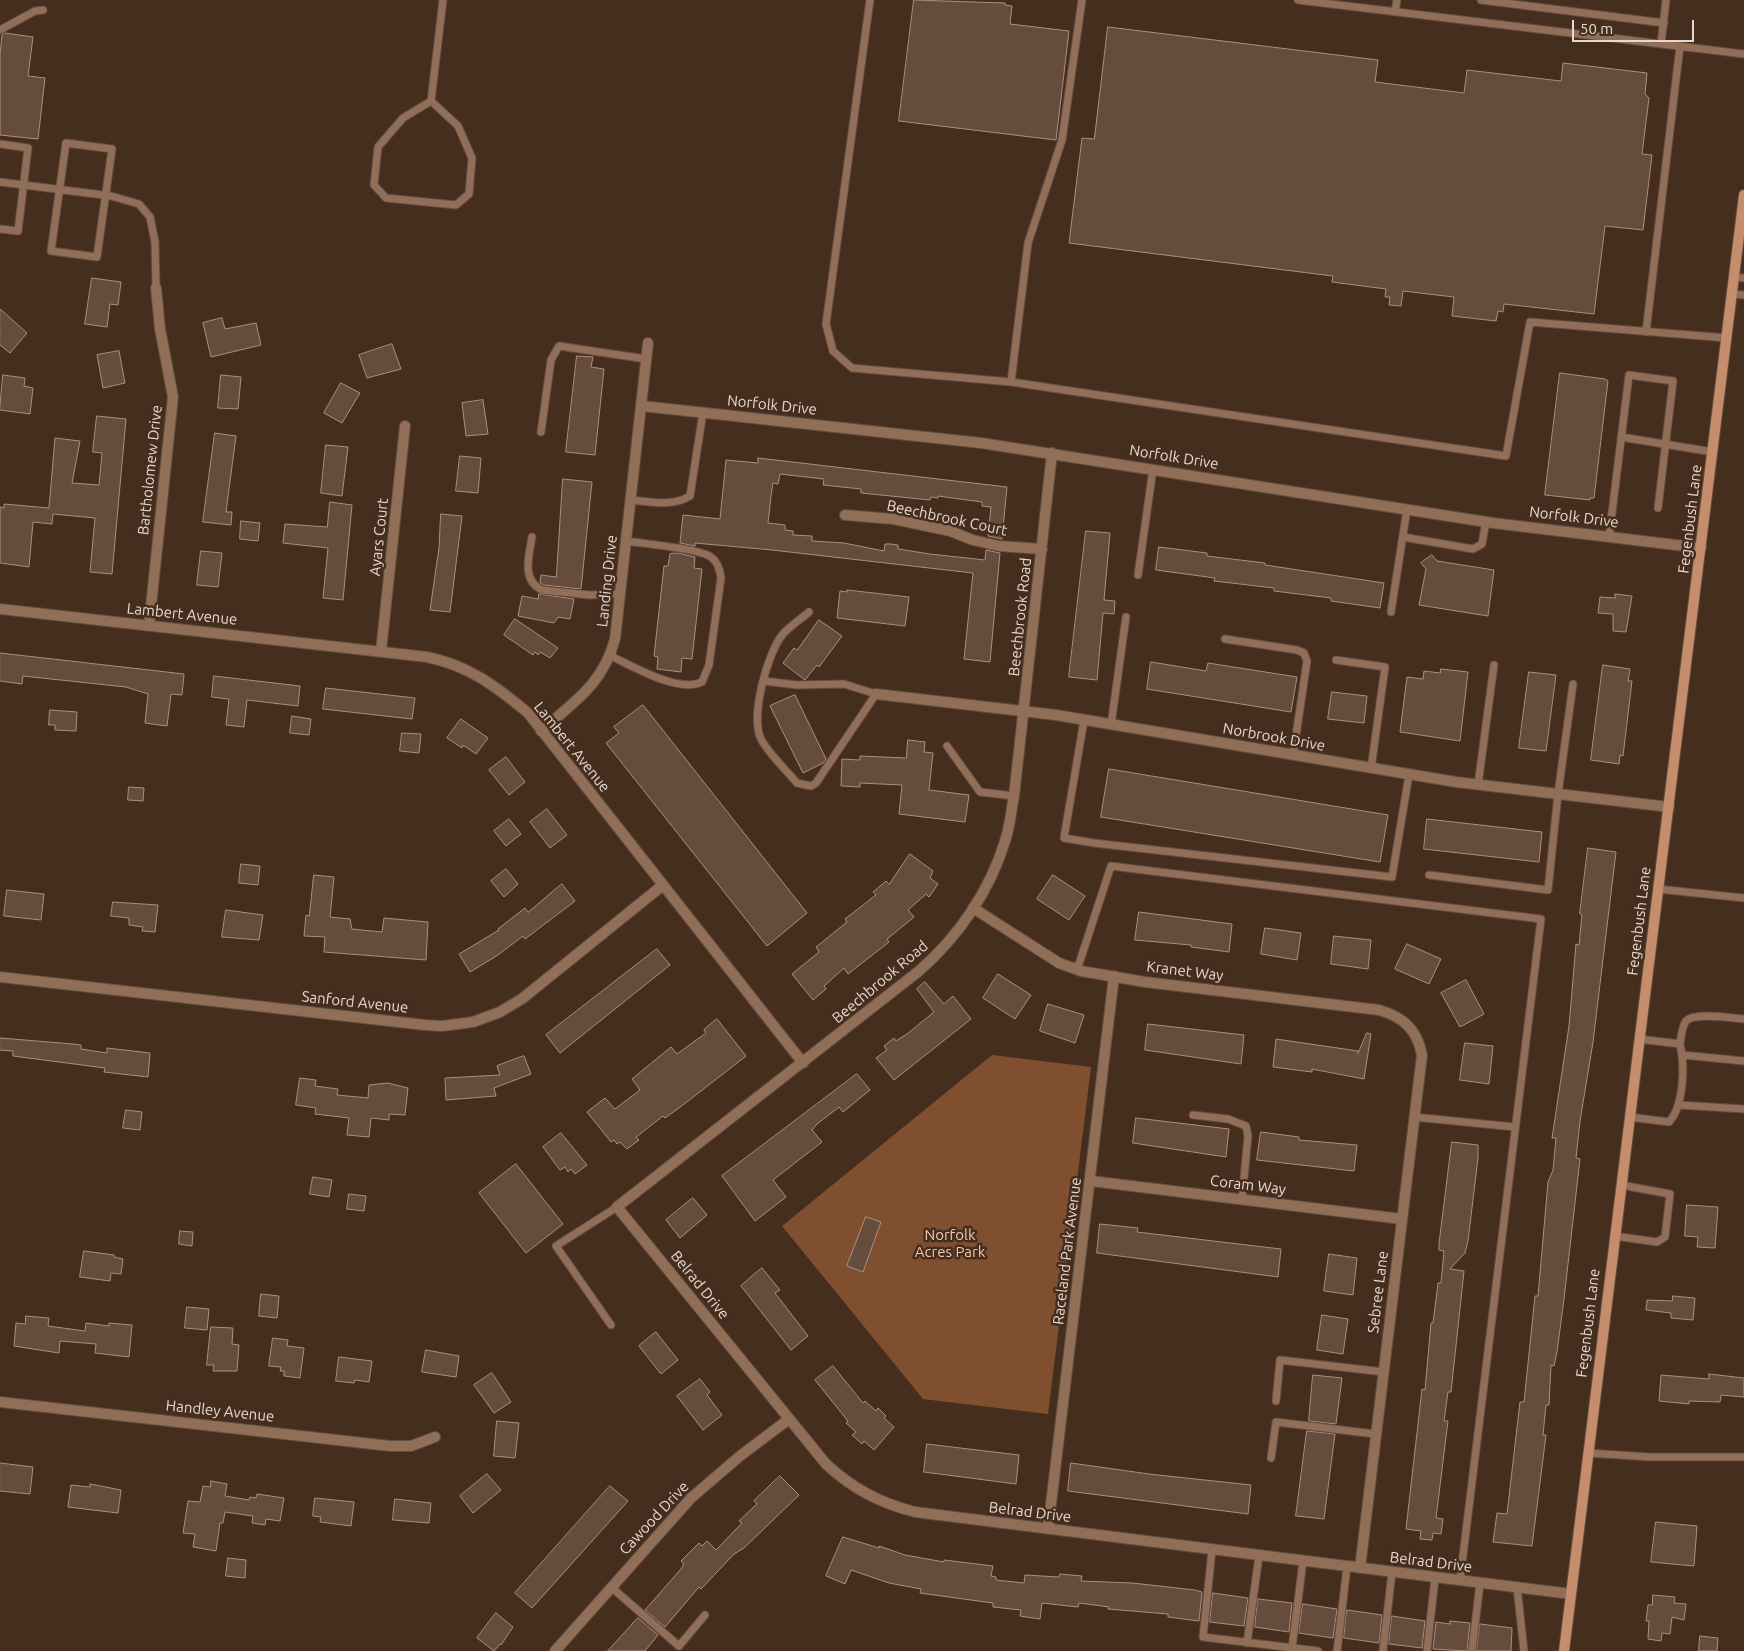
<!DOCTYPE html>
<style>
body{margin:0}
#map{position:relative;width:1744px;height:1651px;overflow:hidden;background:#462e1f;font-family:Ubuntu,sans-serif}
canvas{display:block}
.scale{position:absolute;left:1572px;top:20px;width:122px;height:22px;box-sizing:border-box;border:2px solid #e8d8cf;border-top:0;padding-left:6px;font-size:15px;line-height:18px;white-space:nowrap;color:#e8d8cf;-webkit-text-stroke:4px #462e1f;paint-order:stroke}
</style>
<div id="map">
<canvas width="1744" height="1651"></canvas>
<div class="scale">50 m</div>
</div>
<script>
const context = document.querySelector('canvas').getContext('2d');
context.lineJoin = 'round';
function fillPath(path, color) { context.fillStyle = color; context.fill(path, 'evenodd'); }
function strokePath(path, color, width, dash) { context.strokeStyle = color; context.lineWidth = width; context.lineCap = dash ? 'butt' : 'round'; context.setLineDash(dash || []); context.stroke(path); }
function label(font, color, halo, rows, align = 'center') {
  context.font = font + ' Ubuntu,sans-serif'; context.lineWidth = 5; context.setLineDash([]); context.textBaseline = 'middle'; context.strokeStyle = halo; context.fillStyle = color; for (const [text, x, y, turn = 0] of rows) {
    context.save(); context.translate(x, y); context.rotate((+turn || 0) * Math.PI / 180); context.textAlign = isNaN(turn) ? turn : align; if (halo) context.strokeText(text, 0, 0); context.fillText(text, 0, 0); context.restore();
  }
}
const green = new Path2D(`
 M992,1055L1091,1067L1048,1414L923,1399L782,1226Z`);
const building = new Path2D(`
 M914,0L1005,3V5L1012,6L1010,24L1069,31L1056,140L899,121Z
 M1108,27L1378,60L1375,82L1464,93L1467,70L1561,81L1563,63L1647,73L1645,94L1649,98L1642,154L1652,155L1643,230L1605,226L1594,314L1504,304L1503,312L1498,311L1496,321L1452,316L1454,297L1403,291L1401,306L1389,305L1390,297H1385L1386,289L1332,282L1333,276L1069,243L1082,138L1094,139Z
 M5,33L33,37L28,76L45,78L38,139L0,135V55L2,35Z
 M92,278L121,282L118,305L110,304L107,327L85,324Z
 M0,309L27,333L10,353L0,345Z
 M222,318L225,329L256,323L261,345L211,357L203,323Z
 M392,344L401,369L367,378L359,355Z
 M119,351L125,383L103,388L97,355Z
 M577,356L593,357L591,367L604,369L595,455L566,452Z
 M1560,373L1605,379L1608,381L1594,498H1590V500L1545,495Z
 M3,375L25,378L24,386L33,388L30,414L0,410Z
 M221,375L241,377L238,409L218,408Z
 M341,383L360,393L342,423L324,413Z
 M483,400L488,434L466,436L462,403Z
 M97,416L126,419L112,574L90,572L95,518L53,514L52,524L33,522L29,567L0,563V507L4,508V504L49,508L55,438L80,441L72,483L99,485L102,453L93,452Z
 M215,433L236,436L226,512H232L231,525L203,522Z
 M326,445L348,447L342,496L321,493Z
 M460,456L481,458L478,493L456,491Z
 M758,458L1007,487L1002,539L988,536L991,507L982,506V502L938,496V498L931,497L930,500L861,493V489L823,485L824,479L780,474L778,484L773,483L771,496L768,523L785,525V530L793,531V535L812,536V541L844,543L884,551L885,544H891L898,545V549L930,554L985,560L986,550L1000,553L990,662L964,659L973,573L772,550L695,543V546L680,543L683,515L720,519L726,460L758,463Z
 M563,479L592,482L581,589L544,585L540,583L541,575L556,577Z
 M330,502L352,505L343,600L323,598L328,548L283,543L285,524L327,527Z
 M441,514L462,516L450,612L430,610L439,548Z
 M241,521L260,523L258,541L240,539Z
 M1086,531L1110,533L1104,600L1115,601L1114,614L1103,613L1097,680L1069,677Z
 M1159,547L1207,553V556L1265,563V565L1384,583L1380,608L1331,601V598L1274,591V588L1214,581L1215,578L1156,570Z
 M201,551L222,553L218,587L197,585Z
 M678,553L695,557L694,568L702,569L692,659L682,658L681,672L657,669L658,657L654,656L664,566H668L670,554Z
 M1432,555L1437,561L1494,570L1488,616L1419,605L1426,569L1421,563Z
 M847,590L909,597L905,626L837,618L840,591L847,592Z
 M539,594L574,599L570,619L558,617L554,623L518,616L522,596L538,599Z
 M1615,594L1632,596L1626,632L1613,631V614L1598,613L1600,597L1615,598Z
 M515,619L558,648L550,658L540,652L538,655L535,652L533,655L504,635Z
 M819,620L842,636L819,667L817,665L805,680L783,663L794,648L797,650Z
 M0,653L184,674L182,695L171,694L167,726L145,723L148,694L126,687L23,676L22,684L0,681Z
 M1151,662L1206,671L1208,663L1297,677L1291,712L1147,689Z
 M1603,665L1630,669L1628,681H1632L1623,756L1620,755L1619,764L1591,760Z
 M1441,669L1468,672L1460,741L1400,732L1407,677L1423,679L1424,671L1440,673Z
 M1529,672L1556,675L1546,751L1519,748Z
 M214,676L300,686L298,706L247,700L244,727L226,725L229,699L212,697Z
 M326,688L415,698L412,719L323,709Z
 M1332,692L1367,696L1364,723L1328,719Z
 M795,695L826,759L823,763L803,773L770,706Z
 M643,705L807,913L767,946L606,743L619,733L614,727Z
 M50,710L77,712L76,731L55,730V725H49Z
 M292,716L311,719L309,735L290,733Z
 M461,719L488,738L476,754L463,745L462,748L447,738Z
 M402,733L421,734L419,753L400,751Z
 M908,740L925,742L924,752L933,753L929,790L969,795L965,822L899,814L902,785L860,783V787L841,786L842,759L860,760V756L906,758Z
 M506,757L525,782L509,795L489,770Z
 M1109,769L1388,815L1380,862L1101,817Z
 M129,787L144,788L143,801L128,800Z
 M547,809L567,835L550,848L530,822Z
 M509,819L521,834L506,846L494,831Z
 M1427,819L1542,832L1539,862L1424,849Z
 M1588,848L1616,852L1593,1042L1580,1121L1576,1158L1580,1159L1564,1299L1557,1352L1554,1366L1551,1365L1549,1405H1546L1543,1435H1546L1532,1546L1493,1542L1497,1513L1507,1514L1520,1402H1524L1535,1296H1538L1548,1182L1553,1170L1556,1138H1552L1569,1026L1576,944L1579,945L1582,915L1580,914Z
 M910,854L933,871L930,878L938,884L929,897L926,894L908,910L914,917L887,939L889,942L848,974L844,968L824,986L826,989L813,1000L792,974L819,952L816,947L847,922L845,919L876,895L873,892L886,881L889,884Z
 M241,864L260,866L258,885L239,883Z
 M506,869L518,884L504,897L491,881Z
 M314,875L334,877L330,917L350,919L352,929L382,932L384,918L428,922L426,960L324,952L325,937L304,936L306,915L309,916Z
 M1053,875L1085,896L1069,920L1037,899Z
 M562,884L575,901L525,939L523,936L498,955L470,972L459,954L499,930L498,929L525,908L528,912Z
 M7,890L44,894L41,920L4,916Z
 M113,902L158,905L155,932L142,931L143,927L129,925V918L111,916Z
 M226,910L263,915L259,940L222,937Z
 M1139,912L1232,924L1229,952L1191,947V945L1135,940Z
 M1265,928L1301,933L1297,960L1261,954Z
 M1334,936L1371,940L1368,969L1331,964Z
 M1407,944L1441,959L1429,984L1395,969Z
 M657,949L670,965L560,1053L546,1035Z
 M998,974L1031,995L1015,1019L983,998Z
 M1466,980L1484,1014L1460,1027L1441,993Z
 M925,982L944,1004L953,996L971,1019L894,1080L876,1058L887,1050L884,1046L894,1038L896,1041L907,1034L934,1012L917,989Z
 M1048,1004L1084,1015L1075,1043L1040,1031Z
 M717,1019L746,1056L679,1108L665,1118L663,1116L636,1137L639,1140L627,1149L620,1142L617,1144L614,1140L611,1142L587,1112L605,1098L615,1109L640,1090L632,1079L671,1047L677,1054L706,1033L704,1030Z
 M1148,1024L1244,1035L1241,1064L1145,1050Z
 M1367,1033L1371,1034L1364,1079L1312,1069V1072L1273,1067L1276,1039L1358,1051V1053Z
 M0,1038L73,1044L81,1045V1049L107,1053V1048L150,1053L148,1077L104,1072L105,1068L13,1056V1051L0,1050Z
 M1465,1043L1493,1046L1489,1084L1460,1080Z
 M524,1056L531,1074L494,1088L496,1096L446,1100L445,1078L500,1075L497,1066Z
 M857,1074L870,1090L843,1112L839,1107L817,1124L812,1130L822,1142L773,1180L786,1197L755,1221L722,1176Z
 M300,1078L316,1080L315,1086L338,1089L337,1095L368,1098L369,1085L388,1083L408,1088L405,1115L389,1114V1120L371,1118L369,1137L347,1135L349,1118L315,1114L316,1108L296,1105Z
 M126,1110L142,1112L140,1130L123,1128Z
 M1136,1118L1229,1129L1226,1157L1133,1143Z
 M1261,1132L1299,1137V1140L1357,1145L1354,1171L1257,1160Z
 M561,1133L587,1165L575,1174L571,1169L568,1172L565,1167L560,1170L543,1147Z
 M1452,1142L1478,1145V1158L1468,1241L1465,1253L1450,1269L1464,1271L1451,1392H1448L1444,1421H1448L1436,1518L1443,1519L1441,1534L1433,1533L1432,1540L1420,1539L1421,1531L1406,1529L1422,1389L1425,1390L1431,1323H1433L1438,1283H1441L1444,1251L1439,1250V1244Z
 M516,1164L563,1224L526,1253L479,1193Z
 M313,1177L332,1180L329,1197L310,1194Z
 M349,1194L366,1196L364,1211L347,1209Z
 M693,1198L707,1215L680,1238L666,1220Z
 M1687,1205L1718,1207L1715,1248L1697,1247L1698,1237L1685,1236Z
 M866,1217L881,1222L863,1272L847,1266Z
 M1100,1224L1138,1228L1137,1232L1281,1249L1278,1277L1097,1253Z
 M180,1231L193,1232L192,1246L179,1244Z
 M84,1251L114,1255V1257L123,1259L121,1274L111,1273L110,1281L80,1277Z
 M1329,1254L1357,1258L1353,1295L1324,1291Z
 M762,1268L780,1290L775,1293L808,1336L791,1350L741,1286Z
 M261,1294L279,1296L277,1318L259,1316Z
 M1673,1296L1695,1298L1693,1320L1671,1318V1313L1646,1310L1647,1300L1672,1301Z
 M187,1307L209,1309L207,1330L185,1328Z
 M1322,1315L1348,1319L1343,1354L1317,1350Z
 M26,1316L49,1318L48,1326L85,1331L86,1323L109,1326V1323L132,1325L129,1357L95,1353L96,1344L60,1341L59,1353L14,1346L16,1323L25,1324Z
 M211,1327L233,1328L232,1344L239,1345L237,1371H213L214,1365H207Z
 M656,1332L678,1360L661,1374L639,1346Z
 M273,1338L288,1340L287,1346L304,1348L300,1378L284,1376V1371H280L281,1367L269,1366Z
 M426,1350L459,1356L456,1377L422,1372Z
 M339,1357L372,1361L369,1382L355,1380L354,1383L336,1381Z
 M833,1366L863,1403L865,1401L876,1411L878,1408L886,1416L884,1418L894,1427L874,1450L864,1441L862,1444L852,1435L856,1432L846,1423L848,1421L815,1380Z
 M492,1373L511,1402L494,1413L474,1385Z
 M1709,1374L1744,1378V1397L1721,1395L1720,1402L1689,1401V1404L1659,1401L1661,1375L1709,1379Z
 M1313,1375L1342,1378L1336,1424L1309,1421Z
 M700,1379L710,1392L707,1395L722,1415L703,1430L677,1396Z
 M497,1421L519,1423L515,1458L494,1456Z
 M1307,1431L1335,1434L1324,1519L1296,1516Z
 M927,1444L1019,1455L1016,1484L924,1472Z
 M0,1463L33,1467L30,1494L0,1491Z
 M1071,1463L1149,1474L1251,1485L1248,1514L1068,1491Z
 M487,1474L501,1490L473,1513L460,1496Z
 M780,1476L799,1495L744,1548L734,1554L701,1589L699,1587L665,1627L645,1610L681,1569L684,1564L681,1561L699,1543L702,1546L707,1541L716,1550L742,1523L739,1521L757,1504L754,1501Z
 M211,1481L227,1484L225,1496L249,1500L250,1497L256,1498L257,1494L284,1498L280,1521L266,1519L265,1525L252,1523L253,1516L225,1512L223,1523H220L216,1551L193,1547L195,1534L183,1533L188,1501L200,1502L203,1486L210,1487Z
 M90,1484L121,1490L118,1513L68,1507L71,1485L90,1487Z
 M610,1486L628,1501L532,1608L515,1593Z
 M315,1498L354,1502L351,1526L320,1522L321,1517L313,1516Z
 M395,1499L431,1503L429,1523L393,1520Z
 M1656,1522L1697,1526L1694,1566L1651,1562Z
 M843,1537L879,1548V1546L905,1555L944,1562V1560L993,1566L991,1576L996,1577V1580L1024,1583L1025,1575L1059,1577L1060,1574L1082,1576L1081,1581L1132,1583L1195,1590L1202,1592L1199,1621L1168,1617V1614L1108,1609L1109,1607L1079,1603L1078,1607L1042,1603L1040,1619L1020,1616L1021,1610L993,1607V1603L920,1593L921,1589L889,1583L851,1570L845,1584L826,1576Z
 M228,1558L246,1560L245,1578L226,1576Z
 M1213,1593L1248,1598L1244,1626L1210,1622Z
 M1653,1595L1675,1597L1674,1603L1686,1604L1684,1620L1672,1617L1670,1634L1662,1633L1661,1641L1648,1639L1649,1621H1646L1648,1605H1652Z
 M1258,1599L1292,1603L1289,1632L1255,1627Z
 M1303,1604L1337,1609L1333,1638L1299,1633Z
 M1347,1610L1382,1615L1379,1643L1344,1638Z
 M496,1613L513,1627L501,1645L500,1644L494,1651L477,1638Z
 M1392,1616L1425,1621L1422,1648L1389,1644Z
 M638,1618L658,1635L645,1651H608Z
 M1450,1621L1470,1623L1467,1651L1433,1649L1436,1622L1450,1624Z
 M1480,1624L1512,1628L1511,1651H1477Z
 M1700,1636L1718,1638L1717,1651H1699Z`);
const service = new Path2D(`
 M870,0L826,324L833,351L852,368L1011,382L1506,456L1530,322L1727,338
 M1298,0L1744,54
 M1481,0L1664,23
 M1395,12L1397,0
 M0,30L35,11L43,10
 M1661,44L1666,0
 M431,101L458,126L472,158L469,194L456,205L386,198L374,185L378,147L403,118Z
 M431,101L443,0
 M66,143L112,149L97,257L51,251Z
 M0,144L28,148L18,231L0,229
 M0,182L111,196L139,204L150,217L155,242L156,288
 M1734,277L1744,278
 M1732,294L1744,295
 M1646,332L1680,46
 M1011,382L1028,243L1062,140L1082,0
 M541,432L551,360L559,346L646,359
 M1621,437L1713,452
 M631,500C651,502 672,507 690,496L703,412
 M532,537C529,556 521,580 542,590L589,595L620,594
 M1403,537L1473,549L1482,544L1486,521
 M1609,537L1629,375L1673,381L1658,508
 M1138,575L1153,469
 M1391,612L1407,509
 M1225,639L1297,650L1304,653L1307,661L1293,756
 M611,656C634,667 678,693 702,682L709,665L721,578C720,570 718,562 711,557C698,548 645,544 626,541
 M1336,660L1385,667L1371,769
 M764,681L797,685L844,684L876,694L816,783L811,786L797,783C787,771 768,753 761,739C750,717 767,653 783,634C790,626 801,619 809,612
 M1084,720L1064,838L1094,843L1392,877L1409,775
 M1111,725L1126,617
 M947,746L980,792L1014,796
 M1478,785L1494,665
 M1429,875L1548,890L1558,794L1573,684
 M1658,889L1744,898
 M1077,970L1111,866L1541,919L1460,1580
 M1680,1044C1681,1037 1682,1026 1686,1021C1695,1012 1731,1018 1744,1019
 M1683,1055L1744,1061
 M1679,1105L1744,1109
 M1193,1115L1228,1119L1246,1126L1248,1136L1242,1199
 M1414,1117L1515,1127
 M1629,1117L1669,1122C1684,1106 1685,1065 1680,1044L1639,1039
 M1614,1236L1657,1242L1665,1237L1670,1194L1621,1185
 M611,1325L556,1246L617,1207
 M1276,1401L1280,1360L1384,1372
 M1588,1453L1650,1457H1744
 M1271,1458L1276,1422L1375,1434
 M1212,1550L1203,1637L1318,1651
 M611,1587L679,1646L705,1615
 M1517,1587L1524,1651
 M1247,1643L1259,1556
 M1292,1648L1303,1561
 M1337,1651L1347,1567
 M1383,1651L1392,1572
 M1427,1651L1435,1578
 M1472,1651L1480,1583`);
const minor = new Path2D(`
 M642,406L981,443L1493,523L1701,548
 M1052,453L1014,796C1011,811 1010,827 1005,841C990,891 958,937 919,971L617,1207L826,1464C853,1489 880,1503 915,1512L1571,1594
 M845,515L893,519L950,531L973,540L999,546L1042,549
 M0,609L427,657C468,665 497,687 528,713L803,1063
 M149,625L173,397L160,329L156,288
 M381,651L405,426
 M876,694L1056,715L1456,782L1669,807
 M541,731C575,701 603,684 615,639L648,343
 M973,908L1059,963L1081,971L1145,982L1379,1010C1403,1017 1417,1029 1422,1055L1360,1568
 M0,977L425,1025L442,1026L473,1022L500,1012L523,998L663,885
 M1091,1181L1402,1219
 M0,1402L390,1446H411L435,1437
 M1048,1529L1114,976
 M555,1651L691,1498L740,1456L789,1419`);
const secondary = new Path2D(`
 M1564,1651L1744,195`);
const streetNames = [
 ["Norfolk Drive",772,405,6],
 ["Norfolk Drive",1174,457,9],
 ["Bartholomew Drive",150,470,-84],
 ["Norfolk Drive",1574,517,7],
 ["Beechbrook Court",947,518,12],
 ["Fegenbush Lane",1690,519,-83],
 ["Ayars Court",379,537,-84],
 ["Landing Drive",607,581,-84],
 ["Lambert Avenue",182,614,6],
 ["Beechbrook Road",1020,617,-84],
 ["Norbrook Drive",1274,737,10],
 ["Lambert Avenue",572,747,51],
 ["Fegenbush Lane",1639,921,-83],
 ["Kranet Way",1185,971,7],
 ["Beechbrook Road",880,982,-40],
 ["Sanford Avenue",355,1002,6],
 ["Coram Way",1248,1185,7],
 ["Raceland Park Avenue",1067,1251,-83],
 ["Belrad Drive",700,1285,51],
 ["Sebree Lane",1378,1292,-83],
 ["Fegenbush Lane",1588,1323,-83],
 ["Handley Avenue",220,1411,6],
 ["Belrad Drive",1030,1512,7],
 ["Cawood Drive",654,1518,-47],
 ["Belrad Drive",1431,1562,7]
];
const parkNames = [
 ["Norfolk",950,1235],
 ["Acres Park",950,1252]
];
fillPath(green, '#804f30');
fillPath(building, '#664c3c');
strokePath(building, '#ac8f7d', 1);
strokePath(service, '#634d3f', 9);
strokePath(minor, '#634d3f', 12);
strokePath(secondary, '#634d3f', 12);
strokePath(service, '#916e58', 7);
strokePath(minor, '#916e58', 10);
strokePath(secondary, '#c58d6b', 10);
label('15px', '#e8d8cf', '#462e1f', streetNames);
label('15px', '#f2c6ac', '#462e1f', parkNames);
</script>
